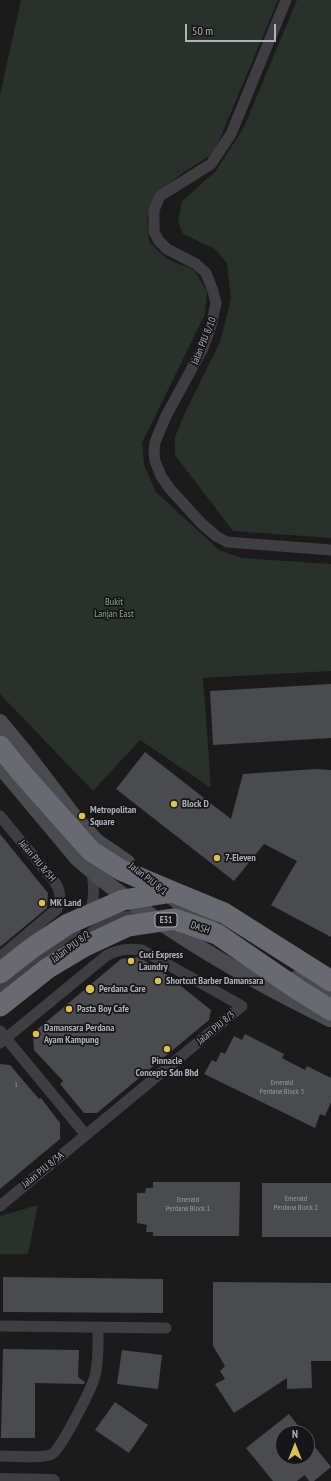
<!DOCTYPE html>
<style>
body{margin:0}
#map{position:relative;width:331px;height:1481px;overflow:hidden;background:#1b1b1c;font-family:"PT Sans Narrow",sans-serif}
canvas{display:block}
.north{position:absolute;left:275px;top:1425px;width:40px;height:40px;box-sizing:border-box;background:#161618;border:1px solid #535459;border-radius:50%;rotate:0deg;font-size:11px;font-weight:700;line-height:16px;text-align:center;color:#afb1ba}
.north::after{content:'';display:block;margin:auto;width:14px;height:18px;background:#ddc052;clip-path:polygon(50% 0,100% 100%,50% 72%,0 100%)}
.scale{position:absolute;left:185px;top:24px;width:91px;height:18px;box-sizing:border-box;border:2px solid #afb1ba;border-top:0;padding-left:5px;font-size:12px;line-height:14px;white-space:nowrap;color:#afb1ba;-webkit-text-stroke:3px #161618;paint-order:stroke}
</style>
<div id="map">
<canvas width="331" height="1481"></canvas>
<div class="north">N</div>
<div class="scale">50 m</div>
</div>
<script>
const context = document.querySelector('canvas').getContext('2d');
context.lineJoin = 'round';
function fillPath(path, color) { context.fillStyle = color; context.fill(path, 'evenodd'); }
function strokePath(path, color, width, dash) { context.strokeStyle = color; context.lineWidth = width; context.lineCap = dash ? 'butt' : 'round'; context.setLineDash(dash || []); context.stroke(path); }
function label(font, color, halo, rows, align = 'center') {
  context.font = font + ' "PT Sans Narrow",sans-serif'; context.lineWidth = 3.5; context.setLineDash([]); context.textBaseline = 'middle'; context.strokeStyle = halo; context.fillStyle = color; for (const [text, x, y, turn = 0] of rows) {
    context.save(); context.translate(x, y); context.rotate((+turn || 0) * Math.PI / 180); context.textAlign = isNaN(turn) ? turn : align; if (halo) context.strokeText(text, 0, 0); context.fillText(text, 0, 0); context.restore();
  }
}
const green = new Path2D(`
 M21,0H278L214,153L187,170L159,191L147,218L149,242L167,259L194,270L207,292L205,314L142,443L144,465L156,492L219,550L242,558L331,564V671L203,678L211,788L140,740L93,791L0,694V95Z
 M297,0H331V538L233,531L175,455V437L184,415L220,342L231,299L227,263L215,249L183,234L178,222L182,201L216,171L244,127Z
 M38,1205L28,1254H0V1216Z`);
const building = new Path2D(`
 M331,684V738L213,745L210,691Z
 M145,752L231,819L243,774L316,769L331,770V937L271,905L297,861L264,844L234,881L116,789Z
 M0,834L48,893L47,908L0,947Z
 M139,957L167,975L211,1010L209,1020L97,1113H84L60,1084L63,1081L34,1050L33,1033L121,959Z
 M245,1034L284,1054L282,1058L305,1070L307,1066L331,1078V1102L325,1116L320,1114L315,1128L204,1074L212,1060L216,1062L221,1052L225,1054L234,1036L242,1040Z
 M0,1064L10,1065L39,1099L41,1098L60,1123V1139L0,1189Z
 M153,1182H240L239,1236H153V1232H146L147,1225L137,1223V1193H145L146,1188H153Z
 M262,1183H331V1237H262Z
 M3,1277L163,1279V1313L3,1312Z
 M213,1282L331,1283V1361H311L312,1388L287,1389V1378L234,1413L215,1384L225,1379L220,1371L225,1366L213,1346Z
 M3,1349L79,1350L78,1377L85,1382L84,1384L35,1383V1438H1Z
 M122,1350L162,1355L158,1389L117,1384Z
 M115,1402L148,1425L129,1453L95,1430Z
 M289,1414L304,1433H283V1457H307V1437L331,1467L314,1481H309L305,1475L297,1481H273L246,1448Z`);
const minor = new Path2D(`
 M286,0L231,134L211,164L160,196L154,210V232L159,241L167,249L196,264L206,273L213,291L216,303L211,326L203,348L166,416L155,442L154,452L155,461L161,476L170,489L202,524L216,536L227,542L331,550
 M0,816L54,881C61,891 61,898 57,909L0,957
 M89,915C95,900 94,887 92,872
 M84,938C105,922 112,916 140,916
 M0,990L75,931
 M0,1031L86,1135
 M0,1043L106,956C117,949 129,948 142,950L242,1006L0,1206
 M0,1326L166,1328
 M0,1456C11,1456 43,1459 52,1454C61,1449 92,1388 95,1376C99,1360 98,1343 98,1327`);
const tertiary = new Path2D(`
 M0,1480L53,1481`);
const secondary = new Path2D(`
 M0,722L25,752L76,819L96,841L127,862
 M0,766L78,859C152,924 242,976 330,1019
 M172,897L214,929
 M295,979L331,995`);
const motorwayBridge = new Path2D(`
 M0,746L19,770L91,851L121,870L173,892
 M0,973L32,948L68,924L123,900L173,892L224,913L331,981
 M0,1006L48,968L85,946L128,926L174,919L217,934L297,989L331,1010`);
const markers = [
 [174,804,4,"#ddc052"],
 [82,816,4,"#ddc052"],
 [217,858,4,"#ddc052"],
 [42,903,4,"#ddc052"],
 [131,961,4,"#ddc052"],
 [158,981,4,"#ddc052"],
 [90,989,5,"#ddc052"],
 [69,1009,4,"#ddc052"],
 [36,1034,4,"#ddc052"],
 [167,1049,4,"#ddc052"]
];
const numberNames = [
 ["Emerald",282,1083],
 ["Perdana Block 3",282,1092],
 ["1",16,1085],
 ["Emerald",296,1199],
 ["Perdana Block 2",296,1208],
 ["Emerald",188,1200],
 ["Perdana Block 1",188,1209]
];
const shields = [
 [166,920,22]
];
const shieldNames = [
 ["E31",166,920]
];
const streetNames = [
 ["Jalan PJU 8/10",204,341,-68],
 ["Jalan PJU 8/5H",37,861,50],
 ["Jalan PJU 8/1",148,879,38],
 ["DASH",200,928,19],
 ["Jalan PJU 8/2",71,947,-37],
 ["Jalan PJU 8/3",216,1028,-40],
 ["Jalan PJU 8/3A",43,1170,-39]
];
const parkNames = [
 ["Bukit",114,602],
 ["Lanjan East",114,614]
];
const poiNames = [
 ["Block D",182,804],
 ["Metropolitan",90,810],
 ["Square",90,822],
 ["7-Eleven",225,858],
 ["MK Land",50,903],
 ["Cuci Express",139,955],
 ["Laundry",139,967],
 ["Shortcut Barber Damansara",166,981],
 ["Perdana Care",99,989],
 ["Pasta Boy Cafe",77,1009],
 ["Damansara Perdana",44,1028],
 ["Ayam Kampung",44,1040],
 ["Pinnacle",167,1061,"center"],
 ["Concepts Sdn Bhd",167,1073,"center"]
];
fillPath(green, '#29312b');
fillPath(building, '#4a4b4e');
strokePath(minor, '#3e3e43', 11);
strokePath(tertiary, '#3e3e43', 14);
strokePath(secondary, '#4a4b51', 16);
strokePath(motorwayBridge, '#696a71', 21);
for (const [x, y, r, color] of markers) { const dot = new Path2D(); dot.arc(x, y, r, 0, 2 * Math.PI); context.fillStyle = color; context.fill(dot); strokePath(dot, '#161618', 1.5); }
label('8px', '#96989f', null, numberNames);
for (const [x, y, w] of shields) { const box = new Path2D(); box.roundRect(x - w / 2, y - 7, w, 14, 3); context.fillStyle = '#161618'; context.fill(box); strokePath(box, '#afb1ba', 1); }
label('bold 9px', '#afb1ba', null, shieldNames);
label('10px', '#afb1ba', '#161618', streetNames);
label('10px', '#88a38d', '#161618', parkNames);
label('bold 10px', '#afb1ba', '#161618', poiNames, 'left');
</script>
